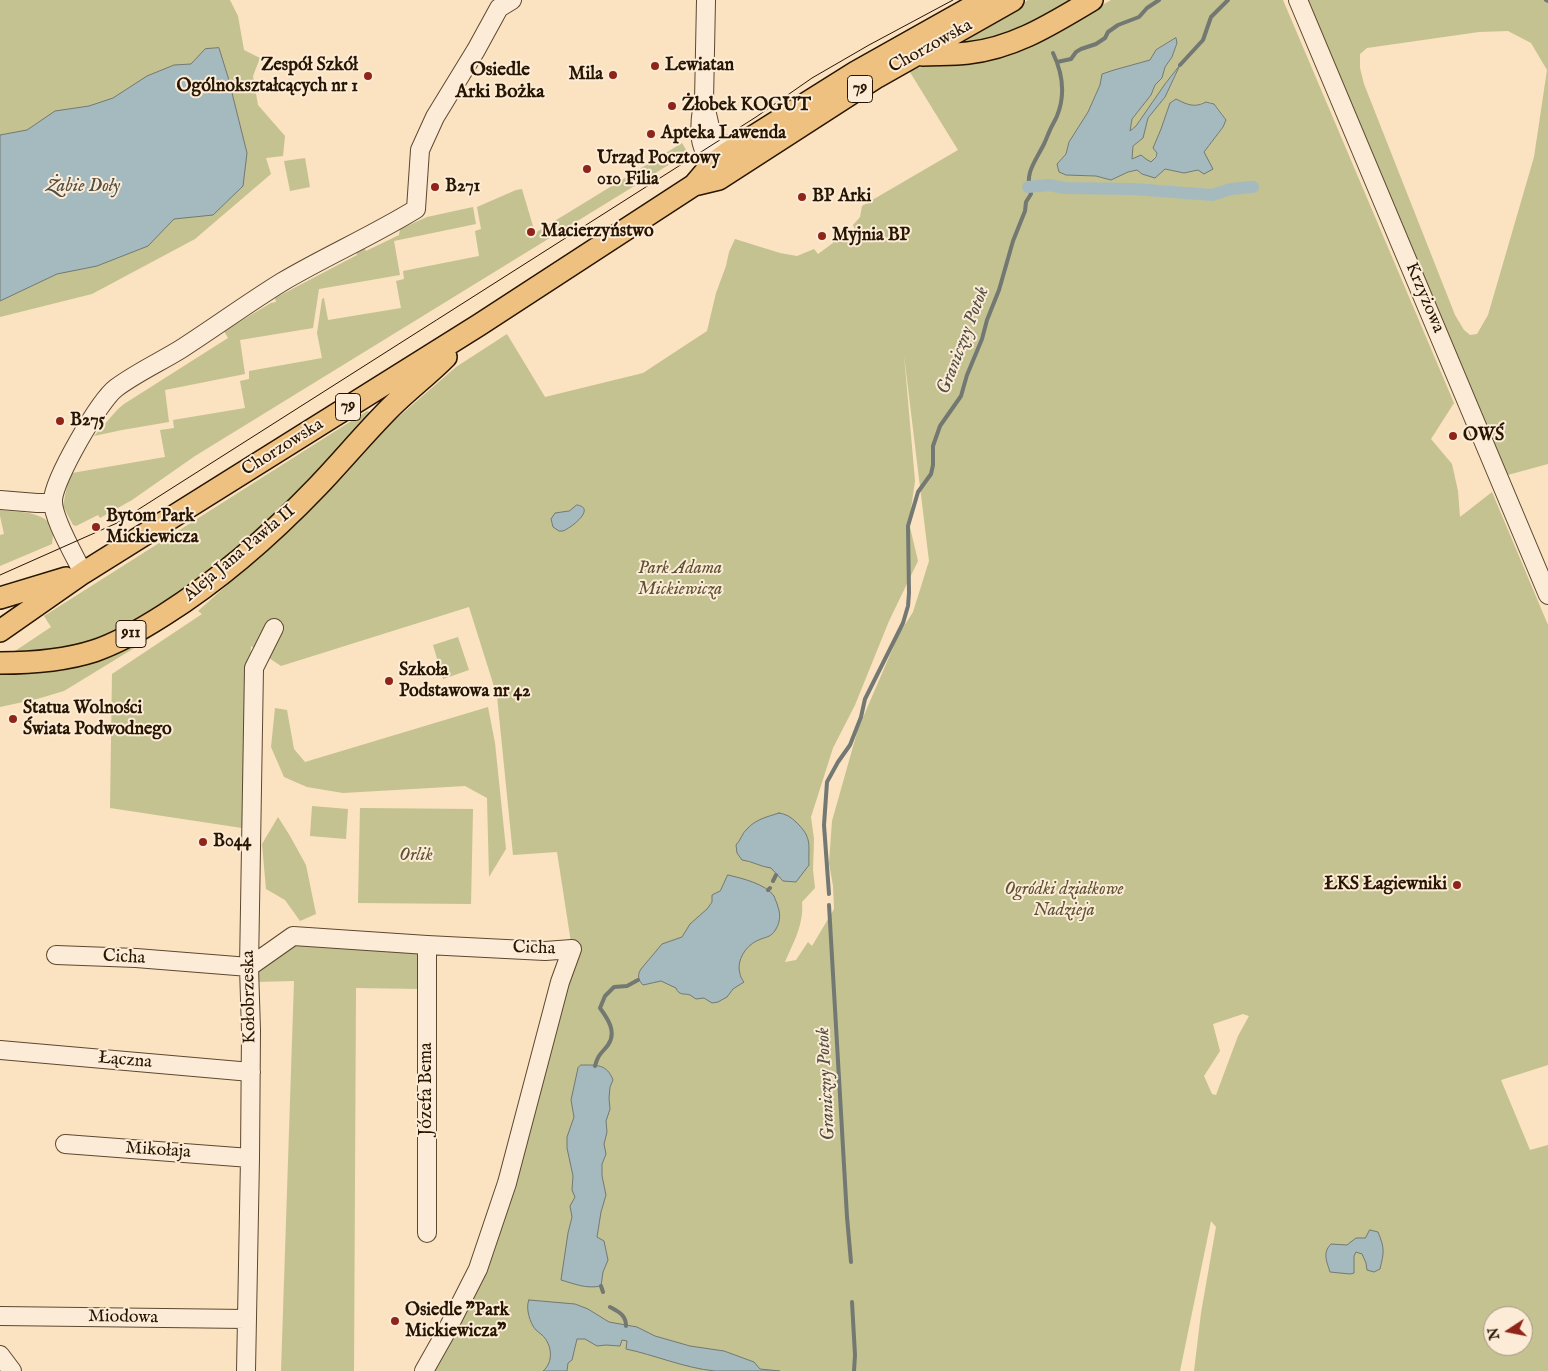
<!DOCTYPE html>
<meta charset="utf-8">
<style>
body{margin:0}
#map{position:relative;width:1548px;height:1371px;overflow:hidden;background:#fbe2c1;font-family:"IM FELL English",serif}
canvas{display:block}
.north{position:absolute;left:1483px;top:1306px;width:50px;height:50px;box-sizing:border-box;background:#fcecd7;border:1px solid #a79681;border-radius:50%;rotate:259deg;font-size:14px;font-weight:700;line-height:20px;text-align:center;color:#271500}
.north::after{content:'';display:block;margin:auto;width:18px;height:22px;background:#8f2418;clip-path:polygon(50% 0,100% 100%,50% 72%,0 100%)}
</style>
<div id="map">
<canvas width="1548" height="1371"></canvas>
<div class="north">N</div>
</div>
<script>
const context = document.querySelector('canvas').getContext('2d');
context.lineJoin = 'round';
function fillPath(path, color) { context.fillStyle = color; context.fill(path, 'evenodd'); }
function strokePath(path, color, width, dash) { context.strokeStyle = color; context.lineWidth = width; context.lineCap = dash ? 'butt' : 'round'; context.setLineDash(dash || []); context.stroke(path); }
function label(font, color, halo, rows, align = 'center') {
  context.font = font + ' "IM FELL English",serif'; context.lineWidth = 4; context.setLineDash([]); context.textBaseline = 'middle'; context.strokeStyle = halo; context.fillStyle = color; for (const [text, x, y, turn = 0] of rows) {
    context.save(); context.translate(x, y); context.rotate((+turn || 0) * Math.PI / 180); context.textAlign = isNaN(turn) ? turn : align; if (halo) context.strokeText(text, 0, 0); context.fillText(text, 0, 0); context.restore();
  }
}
const green = new Path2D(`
 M0,0H230L238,16L244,50L260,58L253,76L258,105L285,136L283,156L266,158L271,174L195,239L92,294L0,317Z
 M1028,0H1076L1041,20L997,38L952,46Z
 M1111,0H1283L1454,403L1431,439L1452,464L1458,491L1460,517L1492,492L1548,625V1065L1501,1080L1530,1150L1548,1145V1371H1194L1201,1313L1216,1227L1211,1221L1180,1371H424L478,1269L572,949L557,852L513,855L497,696L469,607L281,666L251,646L242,828L110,808L112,674L202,614L198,611L299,521L344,476L389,425L456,367L507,334L545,397L643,373L707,331L716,293L726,266L729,252L735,239L780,253L797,256L814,249L818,254L833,243L832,239L837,236L842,242L857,234L853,225L860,217L862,206L958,150L908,69L991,57L1031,46ZM1176,38L1177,44L1172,57L1165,67L1162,78L1155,85L1151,95L1132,119L1130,132L1136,126L1165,84L1179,67L1165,97L1148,118L1142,138L1133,146L1132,159L1137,158L1151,162C1158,155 1157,152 1155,143L1161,129L1170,103L1176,99C1181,101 1186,105 1191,105C1197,106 1200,103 1206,102C1214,100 1222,114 1226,120L1223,127L1204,152L1198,170L1184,173L1165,169L1142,174L1137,170L1128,172L1111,180L1096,176H1083L1057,164L1066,154L1069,142L1088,112L1100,85L1102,74L1114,70L1150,60L1156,50ZM904,355L929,561L913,612L899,634L858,729L832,821L829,863L833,886L834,909L812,946L808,942L796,960L785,962C793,943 804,925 802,902L815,888L813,870L814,839L811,817L833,748L855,705L889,621L918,561L909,523L915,481ZM1243,1014L1249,1016L1238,1036L1216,1095L1212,1094L1204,1076L1220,1051L1213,1024ZM1493,1316H1523V1346H1493Z
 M1306,0H1548V464L1504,476ZM1508,31L1531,43L1547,70L1534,157L1488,315L1477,334L1470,335L1464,330L1455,315L1364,84L1360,68V54L1367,48L1479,32Z
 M682,143L688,153L195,456L132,500L100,518L98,515L76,526L73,525L63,506L68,481L72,473L165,457L160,430L174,428L173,420L245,408L240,381L249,379V371L322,358L317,333L322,299L324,298L328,320L401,308L396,281L404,279L403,271L479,256L475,231L481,229L477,207L516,190L522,189L535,233Z
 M305,158L310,187L290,191L284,161Z
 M473,207L476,224L394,241L400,275L319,289L313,328L240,340L245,374L165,390L169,422L122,430L94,436L118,409L124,404L228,338L224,331L271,303L276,302L275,298L357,255L356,251L364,247L366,251L399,235L400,229L427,217Z
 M367,411L371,413L321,473L210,575L136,623L71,650L9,655L51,627L44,616Z
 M0,510C22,513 60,510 52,544L0,566V535L4,534L0,516Z
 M184,611L187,614L136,647L64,691L37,699L0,707V670Z
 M458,637L469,670L443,679L433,645Z
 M488,707L495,743L506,849L489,877L487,798L465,786L343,793L307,787L284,777L271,747L275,708L287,710L294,749L305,762Z
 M312,806L348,809L346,839L310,836Z
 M360,808L473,809L471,904L358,903Z
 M278,817L290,836L306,865L316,914L300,921L285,900L266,889L262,844Z
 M294,942L421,950V989L356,988L354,1371H281L294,981L255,982V956Z`);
const water = new Path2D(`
 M1176,38L1177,43L1172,57L1165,67L1162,78L1155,85L1151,95L1132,119L1130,131L1136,126L1165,84L1180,65L1165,97L1148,118L1143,138L1133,146L1132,159L1141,155L1146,159L1151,162L1156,157L1157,153L1153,148L1161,129L1170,103L1176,99C1188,105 1194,108 1206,102L1214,104L1226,120L1223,127L1204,152L1213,169L1204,174L1198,170L1184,173L1165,169L1155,178L1142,174L1137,170L1128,172L1111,180L1096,176L1066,175L1059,172L1057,164L1066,154L1069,142L1088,112L1100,85L1102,74L1114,70L1150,60L1156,50Z
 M219,48L228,77L247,153L243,186L213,215L174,219L148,246L97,266L57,274L0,301V135L27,130L55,111L89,106L113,98L147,76L174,65L191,64L205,49Z
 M577,505C597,508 571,528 563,531H559L553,527L551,519L555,513L569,511Z
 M779,813C786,814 791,817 796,822C813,838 808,845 809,865L796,882L783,881L771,868C761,867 752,861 742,860L737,853L736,845C741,840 742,833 747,829C756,819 767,817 779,813Z
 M728,875C741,878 766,884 774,896C775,899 777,903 778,907C781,915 780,924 774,932C770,937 766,937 761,939C749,943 739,955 739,968C740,974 740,977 744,982L733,989L727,997L718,1002L712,1003L704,998L696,999C694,998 692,996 690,995C684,993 679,996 676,988L661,981L643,985C638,980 637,975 641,969L662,944L682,937L690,924L707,909L712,902V895L720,891Z
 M581,1065C597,1065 607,1064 613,1080L610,1087L609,1098L610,1109L606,1121L607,1132L604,1144L606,1154L602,1164V1176L606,1195L601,1212L597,1237L604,1241L608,1260L603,1272L601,1286C586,1289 575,1284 561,1280L568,1233L572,1217L570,1206L575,1197L572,1190L573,1176L567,1148V1137L574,1117L571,1100L578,1068Z
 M1370,1230L1378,1232C1385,1249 1384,1252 1380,1269L1374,1272L1367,1270L1366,1263L1362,1254L1356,1252L1354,1256V1273L1350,1274L1330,1272C1327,1262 1322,1253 1331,1244L1347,1245L1356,1238H1365Z
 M529,1300L575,1304L588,1309L609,1322L637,1327L655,1336L690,1346L724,1351L754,1362L760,1369L780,1371C759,1371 736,1371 715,1371C684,1368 655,1355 626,1349L627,1341L622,1340L620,1346L606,1345L597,1346L585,1339H577L572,1360L568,1363L567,1371H543C554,1362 552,1344 542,1335C540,1333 538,1332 536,1330C530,1324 525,1307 529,1300Z`);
const stream = new Path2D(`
 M1546,0L1548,1
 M1057,62L1071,59L1076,52L1081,49L1096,44L1105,38L1108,32L1118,25L1139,17L1147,8L1159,0
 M1180,65L1203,40L1211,17L1228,0
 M773,881L776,875
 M768,890L770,888
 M829,894L824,825L827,782L838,762L850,745L861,717L865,699L903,623L908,606L909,593L908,526L918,492L931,474L933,465V446L940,426L961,396L967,375L982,339L987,320L999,290L1013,241L1025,211L1026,202L1031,194C1024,173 1035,162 1044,144C1046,140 1048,134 1050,130C1052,125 1055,121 1057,116C1066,94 1063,74 1053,53
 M829,905L847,1217L851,1262
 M595,1066C598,1054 602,1053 608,1045C617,1032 608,1019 600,1008L605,996L614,987L627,986L638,980
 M601,1286L603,1292
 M852,1302L855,1355L854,1371
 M610,1307C619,1312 626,1315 626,1326`);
const canal = new Path2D(`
 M1028,187L1048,185L1065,188L1133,189L1212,195L1231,189L1253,187`);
const minor = new Path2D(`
 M706,0L704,101L710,127L733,165
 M1298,0L1548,595
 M702,109C697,142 702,148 717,176
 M0,500L37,503H53
 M83,573C75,556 52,518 53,500C54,479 99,401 116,388C136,373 160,362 181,349C215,327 248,303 282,282C326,256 372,236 416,209L420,150L435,117L476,50L499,8L512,0
 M56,955L136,958L249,967L293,936L427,945L545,951L572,949L560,982L507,1183L478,1269L446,1332L424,1371
 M0,1050L251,1072
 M65,1144L250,1158
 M427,1233V945
 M0,1316L246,1319
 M0,1355L12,1371
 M246,1371L250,1158L251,1031L249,967L254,668L274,628`);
const major = new Path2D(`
 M922,55C937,54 953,55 968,53C1015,48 1053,23 1092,0
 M694,185L719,179L877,77L1013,0
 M0,598L66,578
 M0,631L83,573L479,325L694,185L711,165L727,153L856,72L984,0
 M0,663C32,663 63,661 94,651C118,643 142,629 164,615C221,579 272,534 318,486C342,461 365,433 390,408C408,390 428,375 446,357`);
const tram = new Path2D(`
 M0,575L117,523L756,117L812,78L869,45L953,0`);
const markers = [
 [655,66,5,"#8f2418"],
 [613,75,5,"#8f2418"],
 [368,76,5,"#8f2418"],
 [672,106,5,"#8f2418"],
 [651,134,5,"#8f2418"],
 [587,169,5,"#8f2418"],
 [435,187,5,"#8f2418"],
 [802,197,5,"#8f2418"],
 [531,232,5,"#8f2418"],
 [822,236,5,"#8f2418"],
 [60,421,5,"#8f2418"],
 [1453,436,5,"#8f2418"],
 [96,527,5,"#8f2418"],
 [389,681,5,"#8f2418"],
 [13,719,5,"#8f2418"],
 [203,842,5,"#8f2418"],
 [1457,885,5,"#8f2418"],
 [395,1321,5,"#8f2418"]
];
const shields = [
 [860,89,25],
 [348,407,25],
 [131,634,30]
];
const shieldNames = [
 ["79",860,89],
 ["79",348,407],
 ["911",131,634]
];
const streetNames = [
 ["Chorzowska",931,47,-29],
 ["Krzyżowa",1424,298,67],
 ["Chorzowska",283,448,-32],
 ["Aleja Jana Pawła II",240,554,-40],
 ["Cicha",534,949,2],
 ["Cicha",124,958,3],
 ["Kołobrzeska",250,997,-91],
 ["Łączna",125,1061,5],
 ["Józefa Bema",427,1089,-90],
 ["Mikołaja",158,1151,4],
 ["Miodowa",123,1318,1]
];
const poiNames = [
 ["Zespół Szkół",358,66,"right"],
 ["Ogólnokształcących nr 1",358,87,"right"],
 ["Lewiatan",665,66],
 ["Mila",603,75,"right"],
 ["Żłobek KOGUT",682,106],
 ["Apteka Lawenda",661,134],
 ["Urząd Pocztowy",597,159],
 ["010 Filia",597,180],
 ["B271",445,187],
 ["BP Arki",812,197],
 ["Macierzyństwo",541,232],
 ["Myjnia BP",832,236],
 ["B275",70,421],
 ["OWŚ",1463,436],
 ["Bytom Park",106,517],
 ["Mickiewicza",106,538],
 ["Szkoła",399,671],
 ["Podstawowa nr 42",399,692],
 ["Statua Wolności",23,709],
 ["Świata Podwodnego",23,730],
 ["B044",213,842],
 ["ŁKS Łagiewniki",1447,885,"right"],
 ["Osiedle \"Park",405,1311],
 ["Mickiewicza\"",405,1332]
];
const parkNames = [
 ["Park Adama",680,569],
 ["Mickiewicza",680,590],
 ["Orlik",416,856],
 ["Ogródki działkowe",1064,890],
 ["Nadzieja",1064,911]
];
const neighbourhoodNames = [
 ["Osiedle",500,71],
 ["Arki Bożka",500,93]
];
const waterNames = [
 ["Żabie Doły",83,187],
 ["Graniczny Potok",964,341,-69],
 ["Graniczny Potok",827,1084,-93]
];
fillPath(green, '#c3c290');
fillPath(water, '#a5babf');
strokePath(water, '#737873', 1);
strokePath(stream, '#737873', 4);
strokePath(canal, '#a5babf', 12);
strokePath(minor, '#5c4830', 20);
strokePath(major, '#271500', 24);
strokePath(minor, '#fcecd7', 18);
strokePath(major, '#eec180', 21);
strokePath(tram, '#271500', 1);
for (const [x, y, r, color] of markers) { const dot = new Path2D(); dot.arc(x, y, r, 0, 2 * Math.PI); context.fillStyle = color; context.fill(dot); strokePath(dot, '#fcecd7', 2); }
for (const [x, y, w] of shields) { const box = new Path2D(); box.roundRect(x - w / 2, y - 13.5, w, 27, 4); context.fillStyle = '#fcecd7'; context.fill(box); strokePath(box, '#271500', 1); }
label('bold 16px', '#271500', null, shieldNames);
label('18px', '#271500', '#fcecd7', streetNames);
label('bold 18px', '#271500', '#fcecd7', poiNames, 'left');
label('italic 18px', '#5e5232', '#fcecd7', parkNames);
label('bold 19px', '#271500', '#fcecd7', neighbourhoodNames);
label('italic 19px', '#534f43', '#fcecd7', waterNames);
</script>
